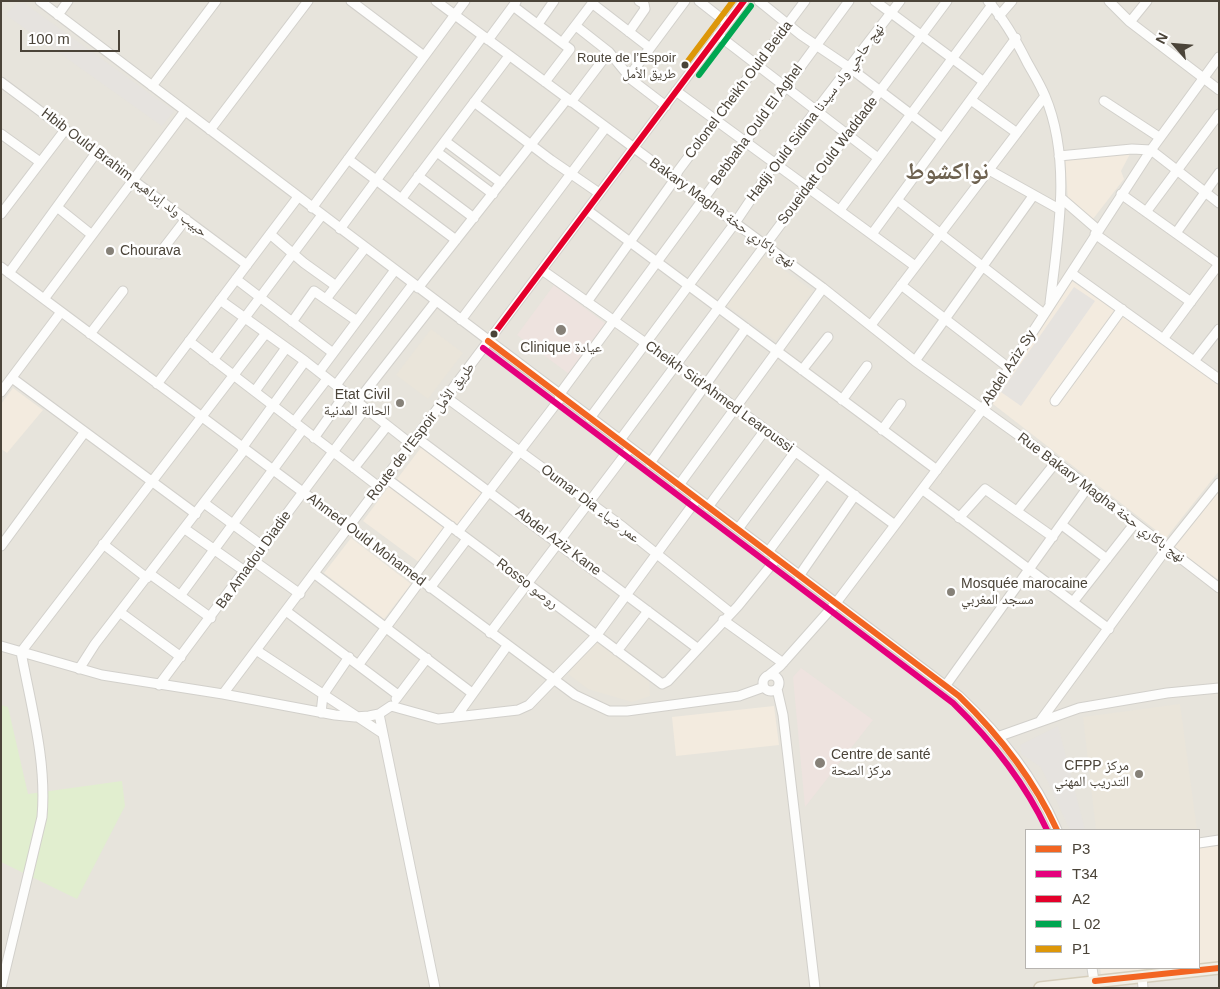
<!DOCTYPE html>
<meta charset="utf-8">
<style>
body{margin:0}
#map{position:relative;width:1220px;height:989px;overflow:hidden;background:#f4f2ee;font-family:Arial,sans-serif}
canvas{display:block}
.frame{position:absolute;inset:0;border:2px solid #4b4439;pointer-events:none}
.legend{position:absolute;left:1025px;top:829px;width:175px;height:140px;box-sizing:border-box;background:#fff;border:1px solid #b7b4b0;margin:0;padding:6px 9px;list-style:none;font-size:15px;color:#4b4439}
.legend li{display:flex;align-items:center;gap:10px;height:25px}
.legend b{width:25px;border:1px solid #b7b4b0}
.north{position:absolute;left:1150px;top:20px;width:50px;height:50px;-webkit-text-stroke:4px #fff;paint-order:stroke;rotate:297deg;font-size:14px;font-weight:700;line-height:20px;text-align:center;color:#4b4439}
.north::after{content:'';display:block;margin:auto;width:18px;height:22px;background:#4b4439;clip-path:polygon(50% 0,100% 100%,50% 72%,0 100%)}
.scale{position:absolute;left:20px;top:30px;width:100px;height:22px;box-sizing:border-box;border:2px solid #4b4439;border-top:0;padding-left:6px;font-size:15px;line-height:18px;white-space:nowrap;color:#4b4439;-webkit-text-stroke:4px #fff;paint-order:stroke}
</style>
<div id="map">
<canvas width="1220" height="989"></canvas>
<div class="frame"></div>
<ul class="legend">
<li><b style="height:6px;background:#f26522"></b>P3</li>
<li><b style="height:6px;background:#e5007d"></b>T34</li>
<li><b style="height:6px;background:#e4002b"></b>A2</li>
<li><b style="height:6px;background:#00a651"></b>L 02</li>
<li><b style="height:6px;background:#dd9709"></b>P1</li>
</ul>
<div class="north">N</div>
<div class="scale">100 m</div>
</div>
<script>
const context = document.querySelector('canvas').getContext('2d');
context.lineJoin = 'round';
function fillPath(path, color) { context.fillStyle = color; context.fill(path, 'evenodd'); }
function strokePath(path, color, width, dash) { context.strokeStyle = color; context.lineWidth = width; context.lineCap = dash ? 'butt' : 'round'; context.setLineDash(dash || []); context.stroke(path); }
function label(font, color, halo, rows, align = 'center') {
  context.font = font + ' Arial,"Noto Naskh Arabic",sans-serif'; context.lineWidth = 5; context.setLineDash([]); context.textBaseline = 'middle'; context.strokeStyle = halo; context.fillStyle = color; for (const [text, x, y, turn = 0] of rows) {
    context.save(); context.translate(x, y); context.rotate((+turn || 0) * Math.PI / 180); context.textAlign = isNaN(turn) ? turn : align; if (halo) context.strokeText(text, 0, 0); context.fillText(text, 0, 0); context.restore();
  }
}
const residential = new Path2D(`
 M1,1H1219V988H1ZM1026,830H1199V968H1026Z`);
const commercial = new Path2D(`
 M1130,154L1121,171L1124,179L1093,219L1068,199L1065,160Z
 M1072,281L1219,383V471L1166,538L989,401Z
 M13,388L43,410L7,453L1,449V404Z
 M423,445L485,490L458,526L397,479Z
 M390,485L446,526L420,563L363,521Z
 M1219,487V580L1174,547Z
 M351,538L411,584L384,619L324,573Z
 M774,706L779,745L676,756L672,717Z
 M1219,846V962L1199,964V848Z
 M1100,968H1164L1101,974Z`);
const education = new Path2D(`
 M762,254L813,291L776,341L725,304Z
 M431,329L463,353L428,399L396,375Z
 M596,638L649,679L650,696L632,702L588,689L568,674Z
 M1180,704L1197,830H1096L1083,717Z`);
const medical = new Path2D(`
 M554,285L606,324L569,374L517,335Z
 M801,668L873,720L805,807L793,677Z`);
const green = new Path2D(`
 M1,705L8,707L28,794L122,781L125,806L77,899L1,862Z`);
const parking = new Path2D(`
 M24,3L174,111L162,126L6,15L16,4Z
 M1074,287L1095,301L1021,406L1001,392Z
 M1058,726L1085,830H1070L1041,767L1021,754L1020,745Z`);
const minor = new Path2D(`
 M40,1L959,696C1001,736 1034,777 1057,830
 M351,1L424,56
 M436,1L823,288L915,361L1056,462L1219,588
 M699,1L727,23
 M759,1L801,35L850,68L942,138
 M875,1L984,82
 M988,1C1004,19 1016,40 1027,62C1033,73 1040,84 1045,96C1072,160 1058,236 1050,303
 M1109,1L1130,22L1219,90
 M593,4L650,48
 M513,6L570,49L545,82
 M58,15L68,1
 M999,16L1012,1
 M1130,22L1147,1
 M538,24L554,1
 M576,26L609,52L632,80L666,106
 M629,32L645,9L644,4L639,1
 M718,35L878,158
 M488,40L516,2
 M562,43L594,1
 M630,75L685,1
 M1,82L247,265
 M152,86L216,1
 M676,91L915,266
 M971,100L1017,133
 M1104,101L1159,137
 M474,102L551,160L599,193
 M571,102L609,52
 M210,130L308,1
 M1,134L40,162
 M445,141L501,183
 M437,152L493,194
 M1059,156L1132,149L1151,150L1219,203
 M348,159L456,240
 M989,170L1059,209
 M418,176L474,218
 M1121,194L1219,264
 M402,198L509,56
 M1061,198L1098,230
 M897,200L1044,314
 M57,207L92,235
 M312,208L465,1
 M587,210L937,470
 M840,210L992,5
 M1146,212L1219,114
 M1,214L65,130
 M340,229L483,36
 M1176,233L1219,173
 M270,234L304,263L336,286
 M872,234L1016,38
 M1095,234L1191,302
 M159,254L186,219
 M1,267L575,695L609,711H627L739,696L764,687
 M542,270L705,385L895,525
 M9,273L96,153
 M1071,273L1219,379
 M236,279L333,353
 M901,285L1009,368
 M418,288L567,99
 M44,299L185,111
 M326,299L365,248
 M220,300L305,361L411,444
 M587,302L675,179L678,171L805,1
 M461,320L606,127
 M292,322L314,291L357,321
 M871,325L1045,96
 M90,334L123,291
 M1163,339L1219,264
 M189,341L379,487
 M213,360L322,215
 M915,361L1033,196
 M1194,361L1219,329
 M802,370L828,337
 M319,372L395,270
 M12,378L196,514
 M157,384L298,197
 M336,385L413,284
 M255,391L286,348
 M1,392L61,312
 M559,395L849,1
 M447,398L623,527L731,613
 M842,400L867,366
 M1055,401L1122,309
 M357,402L436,301
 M590,418L735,223L774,165L900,1
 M294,422L327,379
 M882,430L901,404
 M314,438L346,393
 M417,438L697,648
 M620,440L947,1
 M242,448L305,361
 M650,463L746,328
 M354,468L387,426
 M386,478L662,684L668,681L738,606L777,558
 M679,485L823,288
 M923,490L1109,629
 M204,503L264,547
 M708,507L765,430
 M1017,511L1056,462
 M959,518L985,489L1053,537
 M1062,525L1107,559
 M185,529L246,572
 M738,529L795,452
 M458,532L562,396
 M103,544L147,578
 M1,546L84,433
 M768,552L826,474
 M254,561L300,594
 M150,574L211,618
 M315,574L472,693
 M414,576L451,526
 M799,576L855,495
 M430,588L467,539
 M180,596L303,429
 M1073,602L1135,523
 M286,611L398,695
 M121,613L181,657
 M723,620L783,663
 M490,633L630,448
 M1,646L102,675L223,694L335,715L355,717L369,716L379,714L391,706L438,719L518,710L529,705L596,636L697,499
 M256,650L382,733
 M617,651L648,611
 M359,664L420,581
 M79,669L95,644L245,449
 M763 683a8 8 0 1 1 16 0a8 8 0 1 1-16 0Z
 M769,675L780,666L836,603L982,410L1151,150L1219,57
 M159,685L365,409
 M946,685L1088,487
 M777,689L783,715L815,988
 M223,694L744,1
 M396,699L427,658
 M321,713L323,695L349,657
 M379,714L435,988
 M456,717L507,646
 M1041,720L1167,548L1219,483
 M1000,736L1079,708L1167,693L1219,688
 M1199,843L1219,840
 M1092,968L1095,988
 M1142,976L1143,988
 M1,988L42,817C47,762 31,706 21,652L266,333`);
const major = new Path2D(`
 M1040,988L1219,968`);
const bus1 = new Path2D(`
 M488,341L959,696C1000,736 1033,778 1057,830
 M1095,981L1219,968`);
const bus2 = new Path2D(`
 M483,348L953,703C992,741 1024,781 1047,830`);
const bus3 = new Path2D(`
 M494,334L744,1`);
const bus4 = new Path2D(`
 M699,75L751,6`);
const bus5 = new Path2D(`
 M685,65L733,1`);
const markers = [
 [685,65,4.5,"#4b4439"],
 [110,251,5,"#868178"],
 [561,330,6,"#868178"],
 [494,334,4.5,"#4b4439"],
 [400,403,5,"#868178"],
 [951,592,5,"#868178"],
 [820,763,6,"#868178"],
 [1139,774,5,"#868178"]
];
const busNames = [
 ["Route de l’Espoir",676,58],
 ["طريق الأمل",676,74]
];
const streetNames = [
 ["Colonel Cheikh Ould Beida",739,90,-53],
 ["Hadji Ould Sidina نهج حاجي ولد سيدنا",816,113,-53],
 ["Bebbaha Ould El Aghel",757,125,-54],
 ["Soueidatt Ould Waddade",828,161,-53],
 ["Hbib Ould Brahim حبيب ولد إبراهيم",124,173,37],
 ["Bakary Magha نهج باكاري حخة",722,213,36],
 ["Abdel Aziz Sy",1009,368,-57],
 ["Cheikh Sid'Ahmed Learoussi",719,397,36],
 ["Route de l’Espoir طريق الأمل",421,432,-53],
 ["Rue Bakary Magha نهج باكاري حخة",1101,498,37],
 ["Oumar Dia عمر ضياء",590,504,37],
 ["Ahmed Ould Mohamed",366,540,37],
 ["Abdel Aziz Kane",558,542,37],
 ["Ba Amadou Diadie",254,560,-54],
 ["Rosso روصو",527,584,37]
];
const poiNames = [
 ["Chourava",120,251],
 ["Clinique عيادة",561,348,"center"],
 ["Etat Civil",390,395,"right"],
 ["الحالة المدنية",390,411,"right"],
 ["Mosquée marocaine",961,584],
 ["مسجد المغربي",961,600],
 ["Centre de santé",831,755],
 ["مركز الصحة",831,771],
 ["CFPP مركز",1129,766,"right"],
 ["التدريب المهني",1129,782,"right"]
];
const townNames = [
 ["نواكشوط",947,172]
];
fillPath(residential, '#e7e4dc');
fillPath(commercial, '#f3ebdf');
fillPath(education, '#eae5da');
fillPath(medical, '#eee3df');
fillPath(green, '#e1eecf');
fillPath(parking, '#e6e3df');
strokePath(minor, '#d2d0cb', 11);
strokePath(major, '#d6cebb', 14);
strokePath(minor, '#fdfdfc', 9);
strokePath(major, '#f2efe6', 11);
strokePath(bus1, '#f26522', 6);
strokePath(bus2, '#e5007d', 6);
strokePath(bus3, '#e4002b', 6);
strokePath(bus4, '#00a651', 6);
strokePath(bus5, '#dd9709', 6);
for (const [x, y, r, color] of markers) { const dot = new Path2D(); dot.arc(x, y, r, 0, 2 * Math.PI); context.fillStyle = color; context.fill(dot); strokePath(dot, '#fff', 2); }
label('13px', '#4b4439', '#fff', busNames, 'right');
label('14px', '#4b4439', '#fff', streetNames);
label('14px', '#4b4439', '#fff', poiNames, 'left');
label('bold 24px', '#6e6250', '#fff', townNames);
</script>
